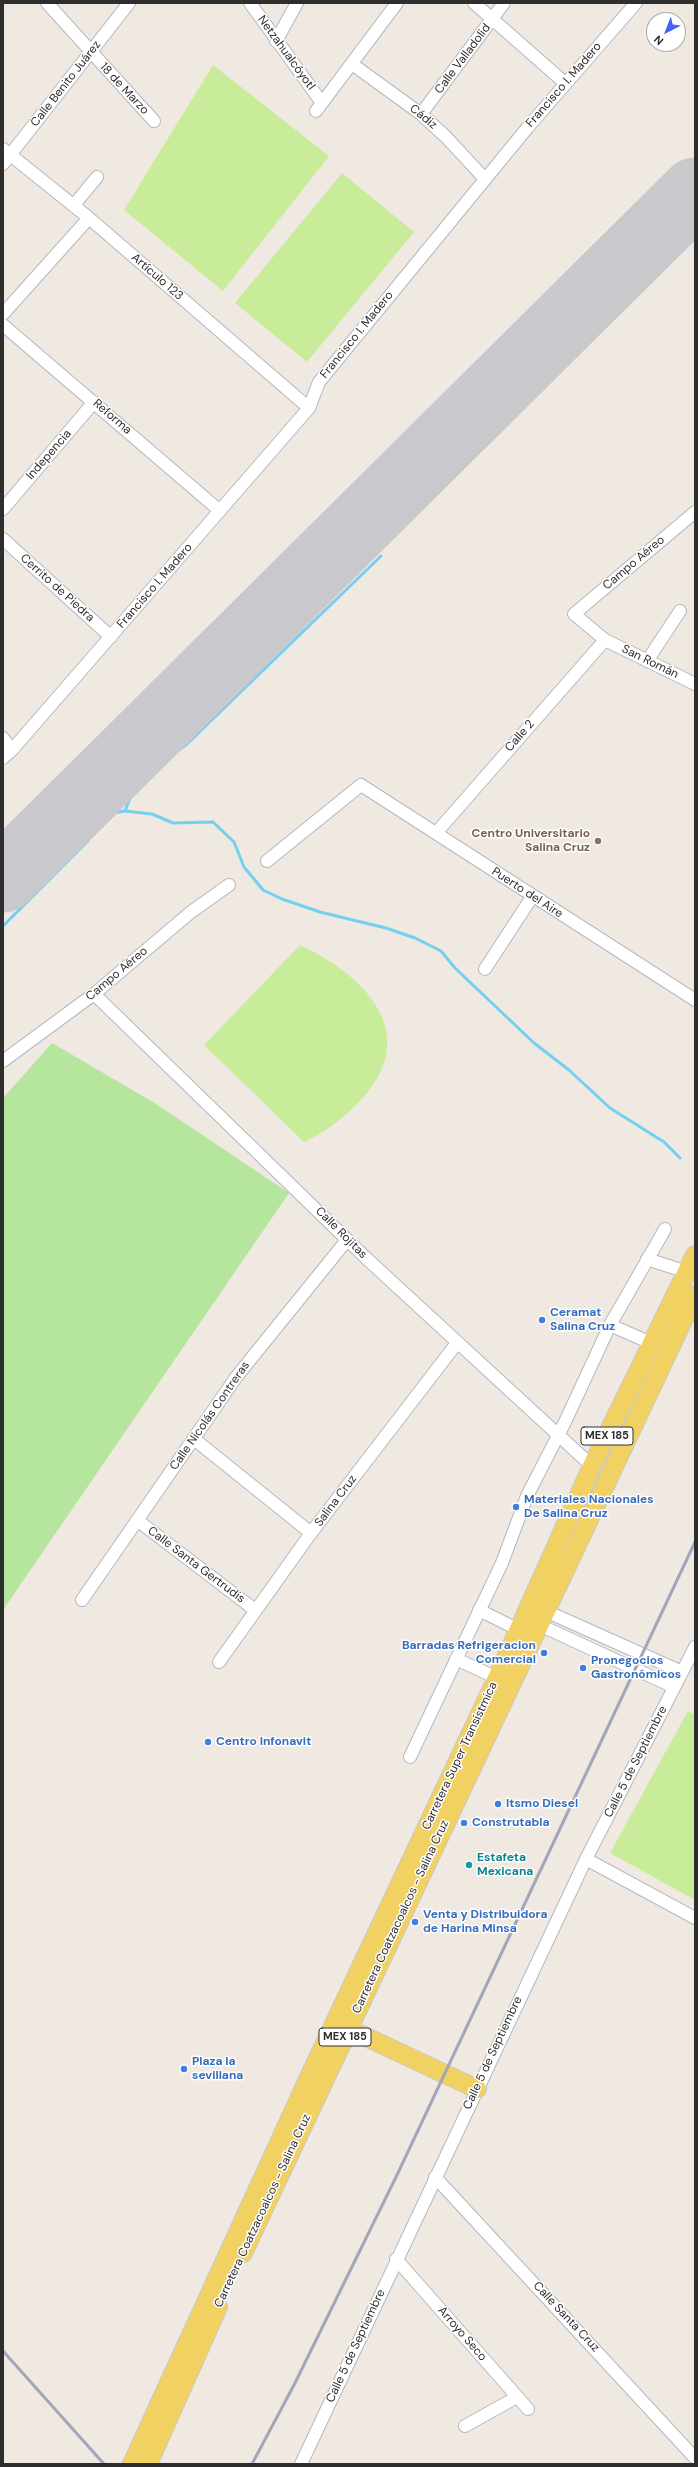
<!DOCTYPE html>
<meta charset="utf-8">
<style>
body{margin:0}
#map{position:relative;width:698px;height:2467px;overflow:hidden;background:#efe9e1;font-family:"DM Sans",sans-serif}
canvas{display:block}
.frame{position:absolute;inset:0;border:4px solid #2e2e2e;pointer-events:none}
.north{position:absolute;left:646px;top:12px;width:40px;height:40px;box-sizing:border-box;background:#fff;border:1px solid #ababab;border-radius:50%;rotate:222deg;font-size:11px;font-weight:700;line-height:16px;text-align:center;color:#2e2e2e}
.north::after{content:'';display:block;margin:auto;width:14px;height:18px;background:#4264fb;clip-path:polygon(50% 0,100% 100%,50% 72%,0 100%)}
</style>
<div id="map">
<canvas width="698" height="2467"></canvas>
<div class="frame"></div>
<div class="north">N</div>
</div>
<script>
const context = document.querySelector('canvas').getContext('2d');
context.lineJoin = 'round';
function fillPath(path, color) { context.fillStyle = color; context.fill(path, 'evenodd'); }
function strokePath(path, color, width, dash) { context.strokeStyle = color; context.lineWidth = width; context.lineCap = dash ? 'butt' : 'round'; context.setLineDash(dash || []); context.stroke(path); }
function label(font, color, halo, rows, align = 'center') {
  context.font = font + ' "DM Sans",sans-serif'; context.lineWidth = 3; context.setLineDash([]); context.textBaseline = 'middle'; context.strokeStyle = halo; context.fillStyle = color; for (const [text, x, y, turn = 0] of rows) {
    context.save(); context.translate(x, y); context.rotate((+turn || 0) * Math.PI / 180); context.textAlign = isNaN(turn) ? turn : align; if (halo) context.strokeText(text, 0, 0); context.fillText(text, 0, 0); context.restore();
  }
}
const green = new Path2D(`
 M52,1043L153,1102L289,1193L3,1610V1098Z`);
const pitch = new Path2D(`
 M213,65L329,156L223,291L124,210Z
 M342,173L414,232L307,362L235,303Z
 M300,945C371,978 425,1040 354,1107C338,1122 324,1133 304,1142L204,1045Z
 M688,1711L695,1715V1900L610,1853Z`);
const stream = new Path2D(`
 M125,811L152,814L173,823L213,822L234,842L244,867L263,890L282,899L320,912L386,928L415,938L441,951L455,968L534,1043L569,1070L610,1108L664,1142L680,1158
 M3,926L88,841L97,820L102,815L125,811L140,772L155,767L187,744L381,556`);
const runway = new Path2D(`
 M3,878L695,192`);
const street = new Path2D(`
 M47,3L154,121
 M250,3L322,103
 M474,3L565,83
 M276,41L297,3
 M352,64L421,114L446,137L485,179
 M316,111L397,3
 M421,114L504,3
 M3,149L89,218L309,408
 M3,164L129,3
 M74,205L97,177
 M3,314L89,218
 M3,325L220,511
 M3,509L94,402
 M695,512L574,614L605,640L695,684
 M3,539L111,637
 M647,661L680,611
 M3,738L12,750
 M3,758L12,750L309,408L319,382L528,127L636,3
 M436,833L605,640
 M267,861L361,785L695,1000
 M485,969L532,897
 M94,994L366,1258L592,1466
 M3,1061L94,994L191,912L229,885
 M647,1259L687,1272
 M610,1325L651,1343
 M194,1439L311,1533
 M137,1520L255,1610
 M82,1600L237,1376L347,1240
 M539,1608L682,1672
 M479,1610L517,1629
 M533,1622L674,1687
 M456,1659L497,1678
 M219,1662L311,1533L457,1343
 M410,1757L502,1563L527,1496L565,1422L610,1325L665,1229
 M586,1859L695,1918
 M435,2177L695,2458
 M396,2259L528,2409
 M465,2426L517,2397
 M301,2464L586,1859L695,1647`);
const primary = new Path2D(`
 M341,2021L349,2029L477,2089
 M243,2253L695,1295
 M132,2464L311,2073L497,1678L592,1466L695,1255
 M148,2464L218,2307`);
const rail = new Path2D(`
 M3,2351L104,2464
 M252,2464L294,2385L397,2175L695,1542`);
const markers = [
 [598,841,4,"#8d6e63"],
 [542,1320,4,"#3f7fe0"],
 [516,1507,4,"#3f7fe0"],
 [544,1653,4,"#3f7fe0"],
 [583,1668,4,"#3f7fe0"],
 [208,1742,4,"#3f7fe0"],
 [498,1804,4,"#3f7fe0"],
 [464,1823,4,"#3f7fe0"],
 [469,1865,4,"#0f9aa8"],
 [415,1922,4,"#3f7fe0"],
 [184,2069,4,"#3f7fe0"]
];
const shields = [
 [607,1436,52],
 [345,2037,52]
];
const shieldNames = [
 ["MEX 185",607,1436],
 ["MEX 185",345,2037]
];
const streetNames = [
 ["Netzahualcóyotl",286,53,54],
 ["Calle Valladolid",463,59,-53],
 ["Calle Benito Juárez",66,84,-52],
 ["Francisco I. Madero",564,85,-49],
 ["18 de Marzo",124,89,47],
 ["Cádiz",423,117,40],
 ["Artículo 123",157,277,41],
 ["Francisco I. Madero",357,335,-51],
 ["Reforma",112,417,41],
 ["Indepencia",49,455,-49],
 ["Campo Aéreo",634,563,-40],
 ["Francisco I. Madero",155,586,-49],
 ["Cerrito de Piedra",57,588,42],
 ["San Román",650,662,26],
 ["Calle 2",520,736,-49],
 ["Puerto del Aire",527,893,33],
 ["Campo Aéreo",117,974,-40],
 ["Calle Rojitas",341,1233,45],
 ["Calle Nicolás Contreras",210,1416,-55],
 ["Salina Cruz",336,1501,-53],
 ["Calle Santa Gertrudis",196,1565,37],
 ["Carretera Super Transístmica",460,1756,-65],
 ["Calle 5 de Septiembre",636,1762,-63],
 ["Carretera Coatzacoalcos - Salina Cruz",401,1917,-65],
 ["Calle 5 de Septiembre",493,2053,-65],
 ["Carretera Coatzacoalcos - Salina Cruz",263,2211,-65],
 ["Calle Santa Cruz",566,2317,47],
 ["Arroyo Seco",462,2334,49],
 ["Calle 5 de Septiembre",356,2346,-65]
];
const educationNames = [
 ["Centro Universitario",590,834],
 ["Salina Cruz",590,848]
];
const shopNames = [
 ["Ceramat",550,1313],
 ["Salina Cruz",550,1327],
 ["Materiales Nacionales",524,1500],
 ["De Salina Cruz",524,1514],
 ["Barradas Refrigeracion",536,1646,"right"],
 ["Comercial",536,1660,"right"],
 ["Pronegocios",591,1661],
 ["Gastronómicos",591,1675],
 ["Centro Infonavit",216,1742],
 ["Itsmo Diesel",506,1804],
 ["Construtabla",472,1823],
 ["Venta y Distribuidora",423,1915],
 ["de Harina Minsa",423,1929],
 ["Plaza la",192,2062],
 ["sevillana",192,2076]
];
const cultureNames = [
 ["Estafeta",477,1858],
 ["Mexicana",477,1872]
];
fillPath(green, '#b6e59e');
fillPath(pitch, '#c9ec9a');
strokePath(stream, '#75cff0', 3);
strokePath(runway, '#c9c8cc', 69);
strokePath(street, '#b4b7c1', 14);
strokePath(primary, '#c9c9c9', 20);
strokePath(street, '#fff', 12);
strokePath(primary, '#f2d163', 18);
strokePath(rail, '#a3a6b8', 3);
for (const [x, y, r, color] of markers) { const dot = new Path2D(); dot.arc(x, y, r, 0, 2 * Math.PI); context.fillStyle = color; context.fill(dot); strokePath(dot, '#fff', 1.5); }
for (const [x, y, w] of shields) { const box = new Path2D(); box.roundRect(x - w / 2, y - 9, w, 18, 3); context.fillStyle = '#fff'; context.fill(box); strokePath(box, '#2e2e2e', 1); }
label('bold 11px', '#2e2e2e', null, shieldNames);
label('12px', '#2e2e2e', '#fff', streetNames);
label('bold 12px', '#785e54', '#fff', educationNames, 'right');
label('bold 12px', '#366cbe', '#fff', shopNames, 'left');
label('bold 12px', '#0d838f', '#fff', cultureNames, 'left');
</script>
